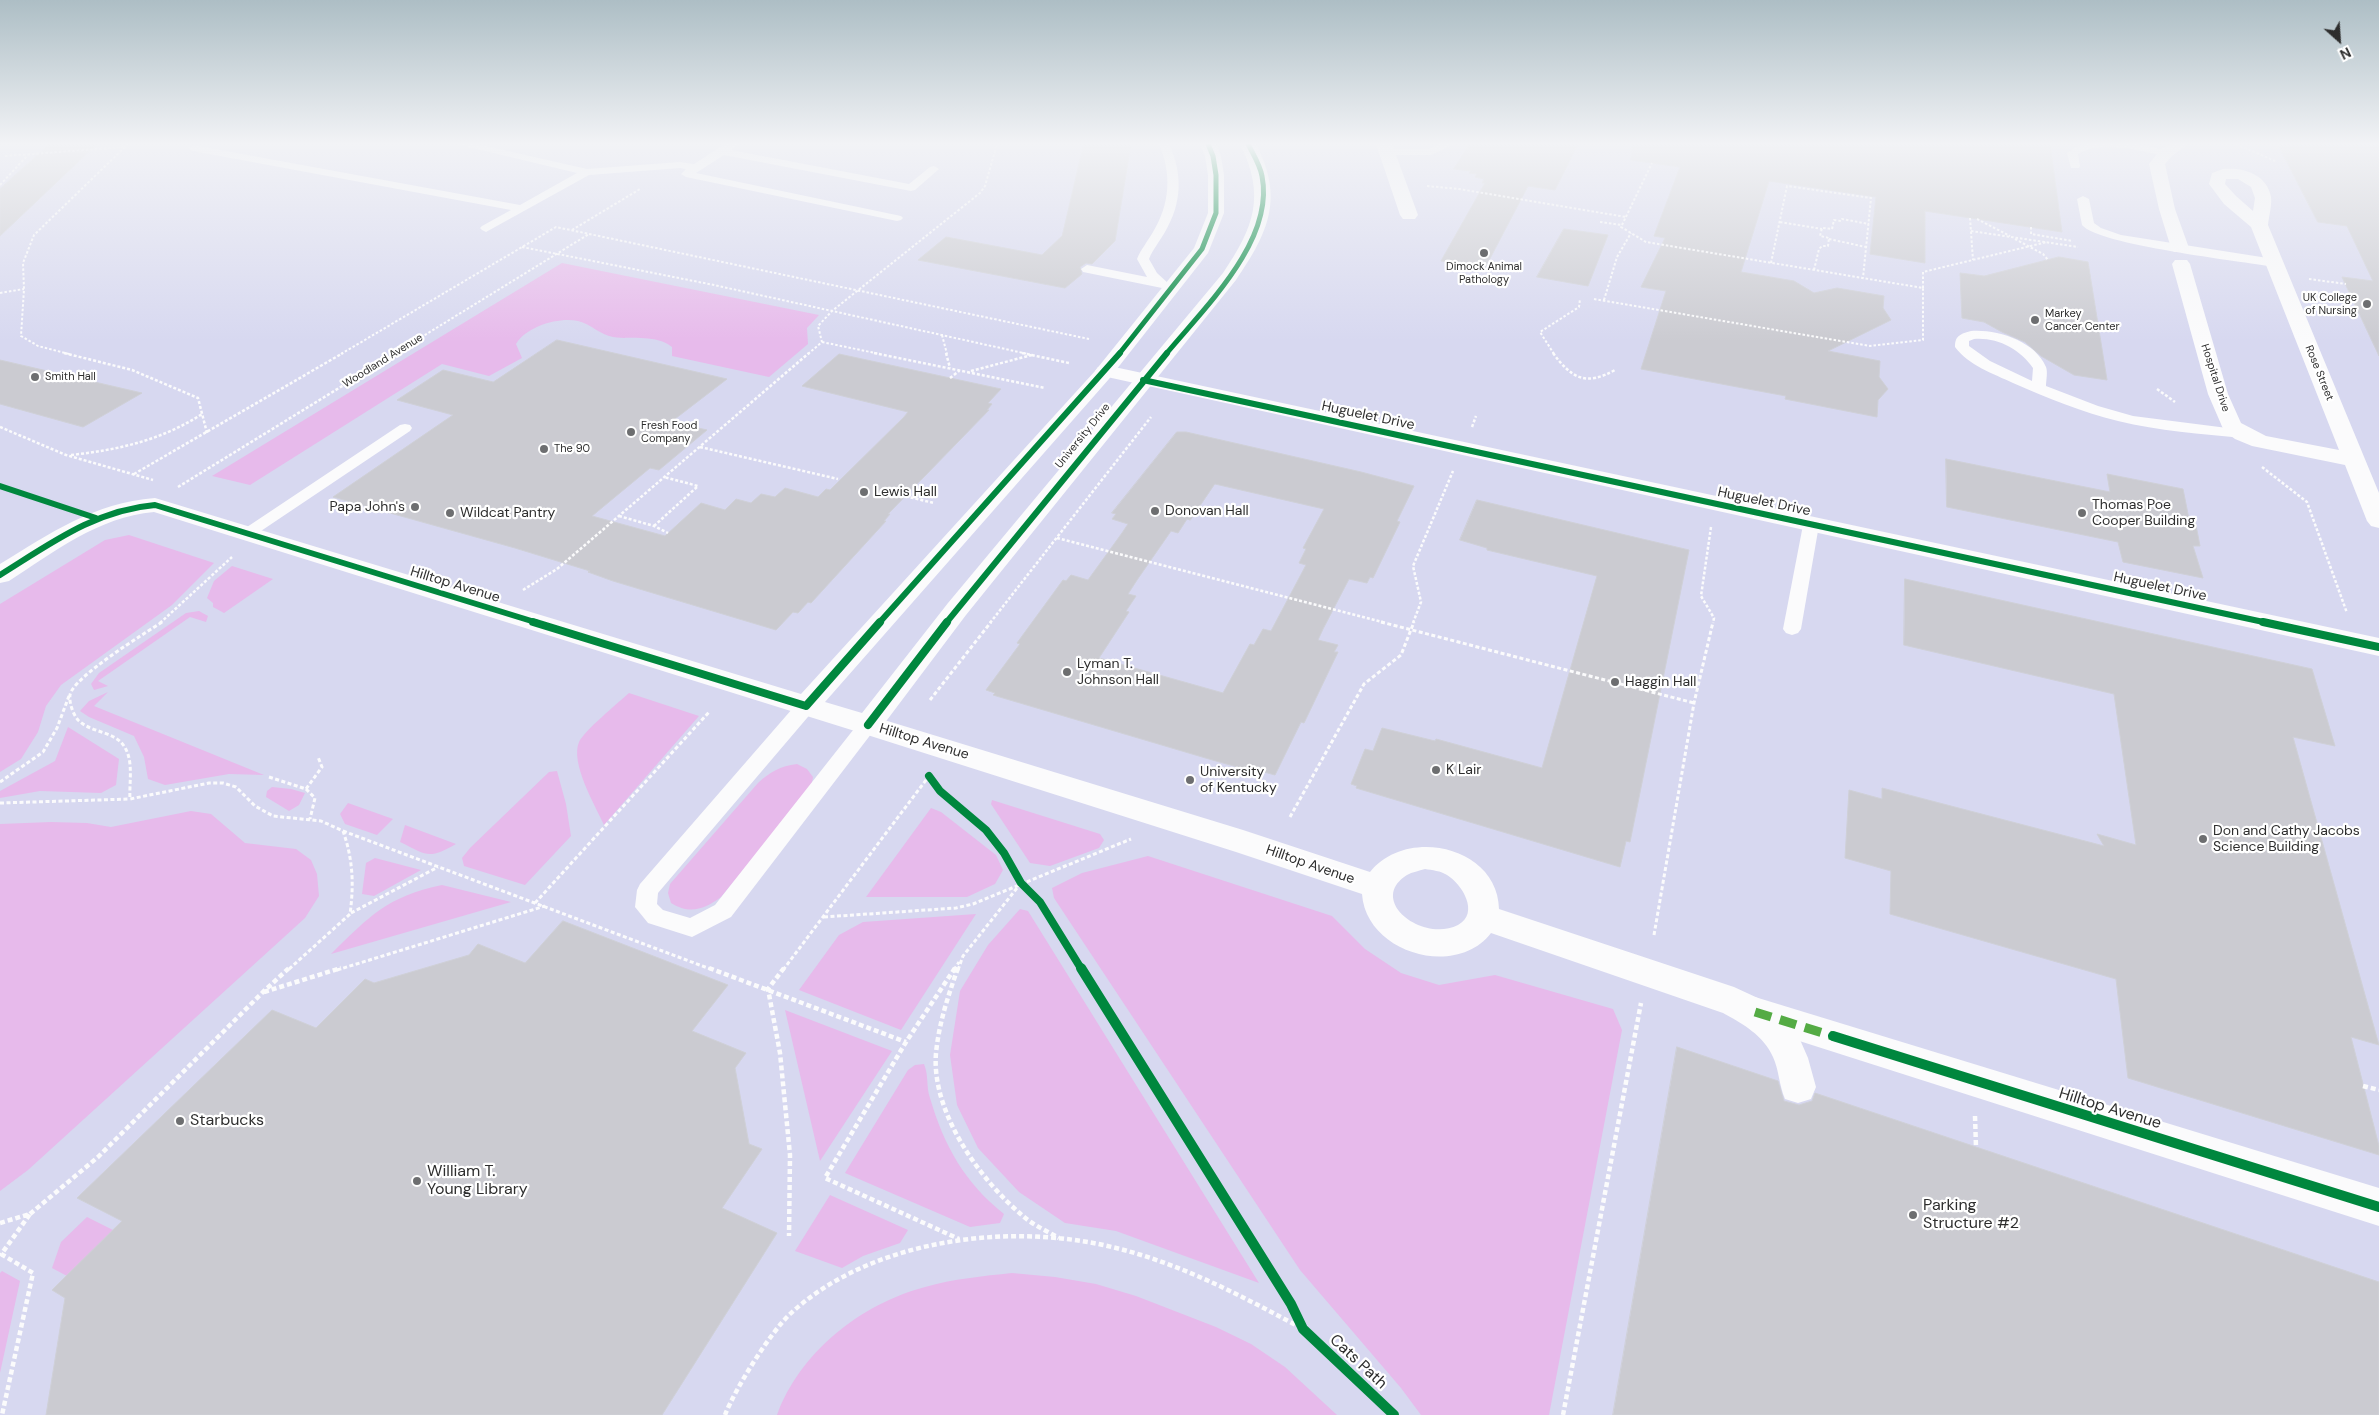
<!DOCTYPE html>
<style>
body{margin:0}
#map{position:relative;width:2379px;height:1415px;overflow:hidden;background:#e3e4ec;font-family:"DM Sans",sans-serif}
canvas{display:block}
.north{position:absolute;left:2314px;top:15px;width:50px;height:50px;-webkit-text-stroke:4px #fff;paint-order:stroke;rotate:154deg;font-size:14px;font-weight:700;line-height:20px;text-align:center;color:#2e2e2e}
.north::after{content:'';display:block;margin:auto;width:18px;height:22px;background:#2e2e2e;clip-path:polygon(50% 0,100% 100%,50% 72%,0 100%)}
</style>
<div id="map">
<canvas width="2379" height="1415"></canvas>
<div class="north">N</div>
</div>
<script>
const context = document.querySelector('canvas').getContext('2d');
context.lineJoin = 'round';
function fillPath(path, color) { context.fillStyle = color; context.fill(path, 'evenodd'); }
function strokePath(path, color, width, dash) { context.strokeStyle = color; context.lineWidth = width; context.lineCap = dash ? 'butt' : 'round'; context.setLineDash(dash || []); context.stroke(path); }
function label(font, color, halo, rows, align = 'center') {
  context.font = font + ' "DM Sans",sans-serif'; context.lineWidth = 4.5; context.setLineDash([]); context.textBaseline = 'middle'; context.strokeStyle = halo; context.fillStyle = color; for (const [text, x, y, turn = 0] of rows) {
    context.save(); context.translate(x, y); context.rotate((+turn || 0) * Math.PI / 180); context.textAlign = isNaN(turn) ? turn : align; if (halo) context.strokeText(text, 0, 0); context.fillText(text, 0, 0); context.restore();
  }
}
const education = new Path2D(`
 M0,144H2379V1415H0Z`);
const green = new Path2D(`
 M562,263L819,315L807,328L808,344L769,377L672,356V347C656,334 634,340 613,337C600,335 591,324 578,321C559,317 527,326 516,344L522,358L489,376L442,364L250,485L212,476Z
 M129,535L214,563L172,605L61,685L46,706L38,732L21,759L0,772V604L105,540Z
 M232,566L273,579L224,613L213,607V603L207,598L214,581Z
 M199,611L208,616L206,622L190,617L98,681L108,686L94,690L91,684L99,673L186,613Z
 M108,692L94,706L264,775L229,774L165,785L148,779L144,757L134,736L89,717L80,711L89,701Z
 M629,693L699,716L604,825C595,805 570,763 579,742C585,730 617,704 629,693Z
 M68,727L119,759L116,785L101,793L40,791L0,798V791L55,761Z
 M797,764L807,769L813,777L811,788L721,897C705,909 690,915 671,903L668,893L670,884L758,783C770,772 780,766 797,764Z
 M557,771L566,804L571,836L525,885L464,866L462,858L470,848L549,772Z
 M272,787L291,789L305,793L299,805L289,811L266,797L267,791Z
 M992,800L1100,834L1104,840L1099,848L1050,866L1030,863L991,804Z
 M348,803L393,819L377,835L345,824L340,814Z
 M931,808L941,812L996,855L1003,870L995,884L967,897H866Z
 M191,811L211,814L245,843L296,849L311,860L317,874L319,896L305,918L28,1170L0,1191V824L51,822L87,823L111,827Z
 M405,825L456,844C428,860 427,855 400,842Z
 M1148,856L1332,916L1365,949L1401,973L1439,985L1495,975L1613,1009L1622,1030L1549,1415H1421L1401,1388L1300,1270L1054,898L1052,888L1082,873Z
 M375,858L421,870L374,896L362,894L366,863Z
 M442,885L511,902L331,954C370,916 386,897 442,885Z
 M1020,909L1028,911L1259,1283L1116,1231L1065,1223L1019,1192L978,1148L957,1105L950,1055L960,991L988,945Z
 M976,914L901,1030L799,990L839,935L863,922Z
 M785,1010L892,1051L820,1161Z
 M924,1064C929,1076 926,1087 930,1098C944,1146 965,1183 1004,1214L1000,1223L970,1227L845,1173L908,1070L915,1065Z
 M830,1195L908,1230L900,1243L863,1256L842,1268L795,1251Z
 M87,1217L113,1230L67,1276L52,1268L61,1242Z
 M2,1271L20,1281L0,1373V1273Z
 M1012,1273L1055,1277L1096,1284L1136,1296L1216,1327L1251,1344L1285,1367L1337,1415H777C800,1352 861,1304 925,1287C953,1279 983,1276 1012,1273Z`);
const building = new Path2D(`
 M50,144H97L0,236V189Z
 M1084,144H1131L1115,241L1092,264L1086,263L1080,267L1082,274L1065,288L918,260L946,237L1042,255L1062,236Z
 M1470,144H1578L1555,190L1528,186L1485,268L1441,261L1485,183H1482L1484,179L1475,177L1477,174L1469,173L1471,171L1454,169Z
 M1632,144H2050L2062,232L1925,211V263L1870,254L1876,197L1769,181L1741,272L1794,281L1814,293L1837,288L1884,296L1883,308L1891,320L1828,351L1880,361L1879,377L1888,389L1878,400L1877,417L1785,399L1786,396L1641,369L1666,291L1641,287L1665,238L1654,236L1680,167L1631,160Z
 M2278,144H2379V356L2342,277L2373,281L2347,226L2318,222Z
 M1564,229L1608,235L1588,286L1537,277Z
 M2059,257L2088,262L2107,380L2074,375L2041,356L2025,342L2002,332L1984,322L1962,318L1960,273L1984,276Z
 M557,340L727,379L671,422L707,430L659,470L650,468L592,516L665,536L701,503L725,510L736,499L751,503L761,494L775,497L785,488L818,497L826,489L830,490L904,417L908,412L802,386L839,354L1001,389L988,403L992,404L987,410H989L888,514H890L884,521H886L811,603L808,602L798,613L793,612L776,630L613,581L588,572L590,571L515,548L333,497L453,415L397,400L443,370L493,382Z
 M0,360L142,393L83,427L0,404Z
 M1177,432H1186L1361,472L1414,486L1397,521L1400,522L1373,578L1370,577L1367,583L1349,579L1323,629L1318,640L1338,645L1334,652H1338L1304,723L1301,722L1275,775L1264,772L1262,774L1209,759L993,695L995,693L986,690L1020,644L1017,643L1063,580L1066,581L1071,575L1088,580L1122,533L1128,524L1112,519L1116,514L1112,513ZM1215,484L1324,509L1303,548L1306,549L1299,563L1306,565L1271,631L1263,629L1254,645L1250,644L1223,693L1099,658L1129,612L1126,611L1136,596L1128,594L1137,580L1171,531L1178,533L1187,519L1190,520Z
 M1946,459L2110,492L2107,474L2183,489L2189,519L2195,520L2200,546H2193L2203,578L2123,562L2118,542L1947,507Z
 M1477,500L1689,550L1630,842L1626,841L1620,867L1356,788L1357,786L1351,784L1365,749L1373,751L1382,728L1435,741L1436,739L1542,768L1597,576L1487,550V548L1460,540Z
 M1905,579L2312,669L2335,746L2293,737L2379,1045L2351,1037L2379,1146V1155L2128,1078L2116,979L1890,914L1891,871L1845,858L1849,790L1882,799V788L2104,846L2097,834L2136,845L2114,694L1904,645Z
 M563,921L728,985L692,1031L746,1053L735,1068L749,1144L762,1149L722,1208L777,1233L662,1415H46L65,1298L52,1290L122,1221L77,1198L272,1010L316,1028L365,979L374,983L469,955L478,944L525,963Z
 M1677,1047L1778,1081L1784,1101L1799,1105L1812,1101L1815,1093L2379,1282V1415H1613Z`);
const pathFar3 = new Path2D(`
 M2236,144L2275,161
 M5,156L125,147
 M0,185L28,155
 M1427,186L1459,189L1626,217
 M1970,218L1973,260
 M1977,219L2010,236
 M1600,222L1622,225
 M1780,222L1822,229
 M2031,227V234L2073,241
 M572,230L640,189
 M1971,231L2078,247
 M1829,239L1866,247
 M2015,239L2043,254L2048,260
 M522,247L714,285L1028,354
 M1771,263L1787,186L1871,198L1863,278
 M1814,270L1819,249L1822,246H1828L1829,238L1820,236L1822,228L1832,229L1834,220L1841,221L1842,219L1869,224
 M2309,279L2346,284
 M1923,288V272L2047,242
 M0,293L24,289
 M1594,299L1870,346L1923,340V288L1646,242L1621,227L1652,163
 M1604,300L1617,257L1631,233
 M942,335L947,354
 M822,342L880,354
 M69,354L38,346L21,336L24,289L23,263L34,235L128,144
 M341,354L556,227L1089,339
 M394,354L589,234
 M808,354L822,342L818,326L832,311L980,193L985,186L997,144
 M1554,354L1540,332L1579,307L1580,299`);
const pathFar2 = new Path2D(`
 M64,353L132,370L198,398L207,433
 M874,353L1045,388
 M946,353L950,368
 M1022,353L1069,363
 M1553,353C1572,379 1586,386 1615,370
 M971,371L1032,355
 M950,378L959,371
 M2157,389L2175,402
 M0,427L66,455L153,480
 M1472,427L1476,416
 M700,447L838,479
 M71,455C118,450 162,440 202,414
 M2262,467L2307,502L2347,613
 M134,474L343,353
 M178,487L396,353
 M896,494L934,503
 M619,516L654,526L668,533
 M654,526L698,486L664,477
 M1711,527L1701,596L1714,618L1713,623
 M1057,538L1386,623
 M523,590L557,569L809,353
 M160,623L232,557
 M990,623L1151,417
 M1413,623L1421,602L1413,566L1453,471`);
const pathFar1 = new Path2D(`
 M162,622C144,634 73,677 70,695C69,703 73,714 78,720C91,733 114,731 124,746C134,761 129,782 130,799L209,783H223L236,787L255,806L273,816L321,821L343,831C353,859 354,885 350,914L288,970
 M1381,622L1694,703
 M930,700L991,622
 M269,777L306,789L322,767L318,757
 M0,782L43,752L57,728L69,696
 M306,789L315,798L310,819
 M0,803L130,799
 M1290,817L1364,684L1401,655L1414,622
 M343,831L713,970
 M535,903L710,711
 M351,913L438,867
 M824,917L956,908L973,904L1131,839
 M1654,935L1694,703L1713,622
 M337,970L545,906
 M783,970L929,776
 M954,970L959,962
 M958,970L963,956L1021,883`);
const path = new Path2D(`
 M709,968L906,1042
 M784,968L768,989L780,1053L790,1155L789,1236
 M955,968L906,1042L825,1178L959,1239
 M958,968C948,996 939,1023 936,1053C931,1112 980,1180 1023,1216C1033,1225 1047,1231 1059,1238
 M264,992L341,968
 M2363,1086L2379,1090
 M1975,1116L1976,1147
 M30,1214L98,1157L263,992L289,968
 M0,1223L30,1214L0,1256
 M1,1254L33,1273L2,1415
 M725,1415C735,1389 770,1333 790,1314C871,1239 1009,1222 1112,1247C1180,1263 1242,1296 1303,1329
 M1563,1415L1641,1003`);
const service = new Path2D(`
 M456,144H477L587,169L680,162L694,164L725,144H738L731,150L909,184L930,167L934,166L939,169L915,190L911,191L724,155L696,173L901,216L903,218L901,220L897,221L686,177L681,174L686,169L680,168L589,175L486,232L482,230L480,228L482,226L511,210L193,151L188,148L193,145L520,205L577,173Z
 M1159,144H1169C1183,174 1182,203 1165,232C1160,241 1153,249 1149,259L1157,273L1169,284L1162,288L1083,272L1081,269L1087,265L1147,277L1137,259C1141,249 1148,241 1153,232C1170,204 1172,174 1159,144Z
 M1439,144H1454L1431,155H1387L1382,152L1387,149H1429Z
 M2081,144H2137L2170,151L2171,153L2166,156C2139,151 2102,139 2078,154L2080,166L2079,168H2071L2067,153Z
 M2083,196L2089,199L2094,223L2101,228L2121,235L2274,259L2280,263L2274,267C2241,261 2098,245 2082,225L2077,199Z
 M1971,331C1997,329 2035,341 2046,367C2048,372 2046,381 2046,386L2098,406L2133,416L2243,430L2250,434L2243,438C2201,434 2159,431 2118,421C2082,412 2047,398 2013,383C1994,374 1968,365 1955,347C1955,335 1961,334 1971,331ZM1974,339C1997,337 2020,349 2033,368L2032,381L1990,361L1969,346V341Z
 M405,424L410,425L412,428L410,431L252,537H240L238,533L400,425Z
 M1811,520L1817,522L1819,525L1801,629L1798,633L1792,635L1786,633L1783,629L1803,525L1805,522Z
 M806,699L813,701L815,706L813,711L658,893L657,904L663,910L690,918L715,905L861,720L868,718L875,720L878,725L731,917L692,937L648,923L635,907L637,890L640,884L799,701Z`);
const pedestrian = new Path2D(`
 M1755,997L2379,1188V1226L1743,1023L1738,1012L1743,1001Z`);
const minor = new Path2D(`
 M1376,144H1392L1418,215L1415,219H1403L1400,215Z
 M2169,144H2188L2172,156L2165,164L2175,209L2189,248L2186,252H2174L2171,248L2159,209L2149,164L2160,150Z
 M2223,169C2243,167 2267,174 2271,197C2272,205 2269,216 2268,225L2379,493V528L2371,526L2367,521L2345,465L2252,446L2235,439L2224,431L2208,394L2172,264L2175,260H2187L2190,264L2228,394L2241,423L2266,436L2339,450L2251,227L2224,204L2209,184L2212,173ZM2226,179H2238L2251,187L2255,198L2253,211L2236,196L2225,184Z
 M1105,365L2379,638V656L1098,375L1095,371L1098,367Z
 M868,715L1243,830L1370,872C1406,826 1498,846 1499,909L1734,987L1760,999L1783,1015L1798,1035L1808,1058L1816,1087L1811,1099L1798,1103L1785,1099C1779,1085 1779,1070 1773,1057C1764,1036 1742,1023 1723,1013L1491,933C1456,979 1366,953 1362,894L1236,852L858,732L854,725L858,718ZM1425,869C1432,870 1441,871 1447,875C1462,884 1480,913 1458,925C1422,943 1367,900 1407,875C1412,872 1419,871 1425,869Z`);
const tertiary = new Path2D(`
 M1200,144H1216L1221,156L1224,175V213L1208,253L1109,379L825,702L862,713L948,603L1223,273C1254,227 1266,196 1240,144H1256C1284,198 1269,232 1236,280L966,615L878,732L868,735L858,732L154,512C98,517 54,552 9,581L0,583V564C51,533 93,503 155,498L801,694L1095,371L1194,248L1208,213V175L1205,156Z`);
const quiet = new Path2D(`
 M1755,1012L1836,1037`);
const cyclewayFar3 = new Path2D(`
 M1119,354L1202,249L1216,213V175L1213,156L1208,144
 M1166,354C1204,308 1275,241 1262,176C1260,165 1253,154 1248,144`);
const cyclewayFar2 = new Path2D(`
 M1143,380L2268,623
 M0,486L96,518
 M0,575C50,544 95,510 155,505L538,623
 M879,623L1120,353
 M946,623L1167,353`);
const cyclewayFar1 = new Path2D(`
 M533,622L806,706L880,622
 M2263,622L2379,647
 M868,725L947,622
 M929,776L940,791L986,830L1004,853L1021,883L1040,902L1082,970`);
const cycleway = new Path2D(`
 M1081,968L1291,1304L1303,1329L1394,1415
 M1833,1036L2379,1207`);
const markers = [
 [1484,253,5,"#6d6e70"],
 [2367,304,5,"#6d6e70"],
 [2035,320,5,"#6d6e70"],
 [35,377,5,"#6d6e70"],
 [631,432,5,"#6d6e70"],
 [544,449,5,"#6d6e70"],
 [864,492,5,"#6d6e70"],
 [415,507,5,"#6d6e70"],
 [1155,511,5,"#6d6e70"],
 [450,513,5,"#6d6e70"],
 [2082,513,5,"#6d6e70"],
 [1067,672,5,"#6d6e70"],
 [1615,682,5,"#6d6e70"],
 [1436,770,5,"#6d6e70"],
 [1190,780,5,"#6d6e70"],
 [2203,839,5,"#6d6e70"],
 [180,1121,5,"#6d6e70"],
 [417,1181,5,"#6d6e70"],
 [1913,1215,5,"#6d6e70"]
];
const farPoinames = [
 ["Dimock Animal",1484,267,"center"],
 ["Pathology",1484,280,"center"],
 ["UK College",2357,298,"right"],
 ["of Nursing",2357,311,"right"],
 ["Markey",2045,314],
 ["Cancer Center",2045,327],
 ["Smith Hall",45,377],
 ["Fresh Food",641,426],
 ["Company",641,439],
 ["The 90",554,449]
];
const farStreetnames = [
 ["Woodland Avenue",383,361,-32],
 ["Rose Street",2319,373,68],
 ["Hospital Drive",2215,378,72],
 ["University Drive",1083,436,-51]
];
const streetNames = [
 ["Huguelet Drive",1368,416,12],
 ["Huguelet Drive",1764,502,12],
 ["Hilltop Avenue",455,585,17],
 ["Huguelet Drive",2160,587,12],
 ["Hilltop Avenue",924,742,17],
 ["Hilltop Avenue",1310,865,19]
];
const poiNames = [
 ["Lewis Hall",874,492],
 ["Thomas Poe",2092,505],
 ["Cooper Building",2092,521],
 ["Papa John's",405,507,"right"],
 ["Donovan Hall",1165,511],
 ["Wildcat Pantry",460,513],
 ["Lyman T.",1077,664],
 ["Johnson Hall",1077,680],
 ["Haggin Hall",1625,682],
 ["K Lair",1446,770],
 ["University",1200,772],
 ["of Kentucky",1200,788],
 ["Don and Cathy Jacobs",2213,831],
 ["Science Building",2213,847]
];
const nearStreetnames = [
 ["Hilltop Avenue",2110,1109,17],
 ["Cats Path",1358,1362,43]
];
const nearPoinames = [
 ["Starbucks",190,1121],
 ["William T.",427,1172],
 ["Young Library",427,1190],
 ["Parking",1923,1206],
 ["Structure #2",1923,1224]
];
fillPath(education, '#d7d8f0');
fillPath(green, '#e7baeb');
fillPath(building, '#cbcbd1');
strokePath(building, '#cfd0d7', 1);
strokePath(pathFar3, '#fbfbfc', 2, [2.5, 2]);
strokePath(pathFar2, '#fbfbfc', 2.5, [3, 2]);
strokePath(pathFar1, '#fbfbfc', 3, [4, 2.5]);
strokePath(path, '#fbfbfc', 4.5, [5, 3]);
fillPath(service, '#fbfbfc');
fillPath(pedestrian, '#fbfbfc');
fillPath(minor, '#fbfbfc');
fillPath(tertiary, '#fbfbfc');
strokePath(quiet, '#54ab44', 9, [17, 9]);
strokePath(cyclewayFar3, '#00873e', 5);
strokePath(cyclewayFar2, '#00873e', 6);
strokePath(cyclewayFar1, '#00873e', 8);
strokePath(cycleway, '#00873e', 10);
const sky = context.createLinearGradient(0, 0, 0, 342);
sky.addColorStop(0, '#adbec5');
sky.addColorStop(0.42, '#f2f3f6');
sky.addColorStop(1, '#f2f3f600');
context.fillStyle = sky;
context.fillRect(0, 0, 2379, 342);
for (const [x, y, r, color] of markers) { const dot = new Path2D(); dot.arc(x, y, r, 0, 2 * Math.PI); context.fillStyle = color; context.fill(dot); strokePath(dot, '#fff', 2); }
label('11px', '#2e2e2e', '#fff', farPoinames, 'left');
label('11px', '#2e2e2e', '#fff', farStreetnames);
label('14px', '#2e2e2e', '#fff', streetNames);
label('14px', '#2e2e2e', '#fff', poiNames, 'left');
label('16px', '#2e2e2e', '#fff', nearStreetnames);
label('16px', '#2e2e2e', '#fff', nearPoinames, 'left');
</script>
